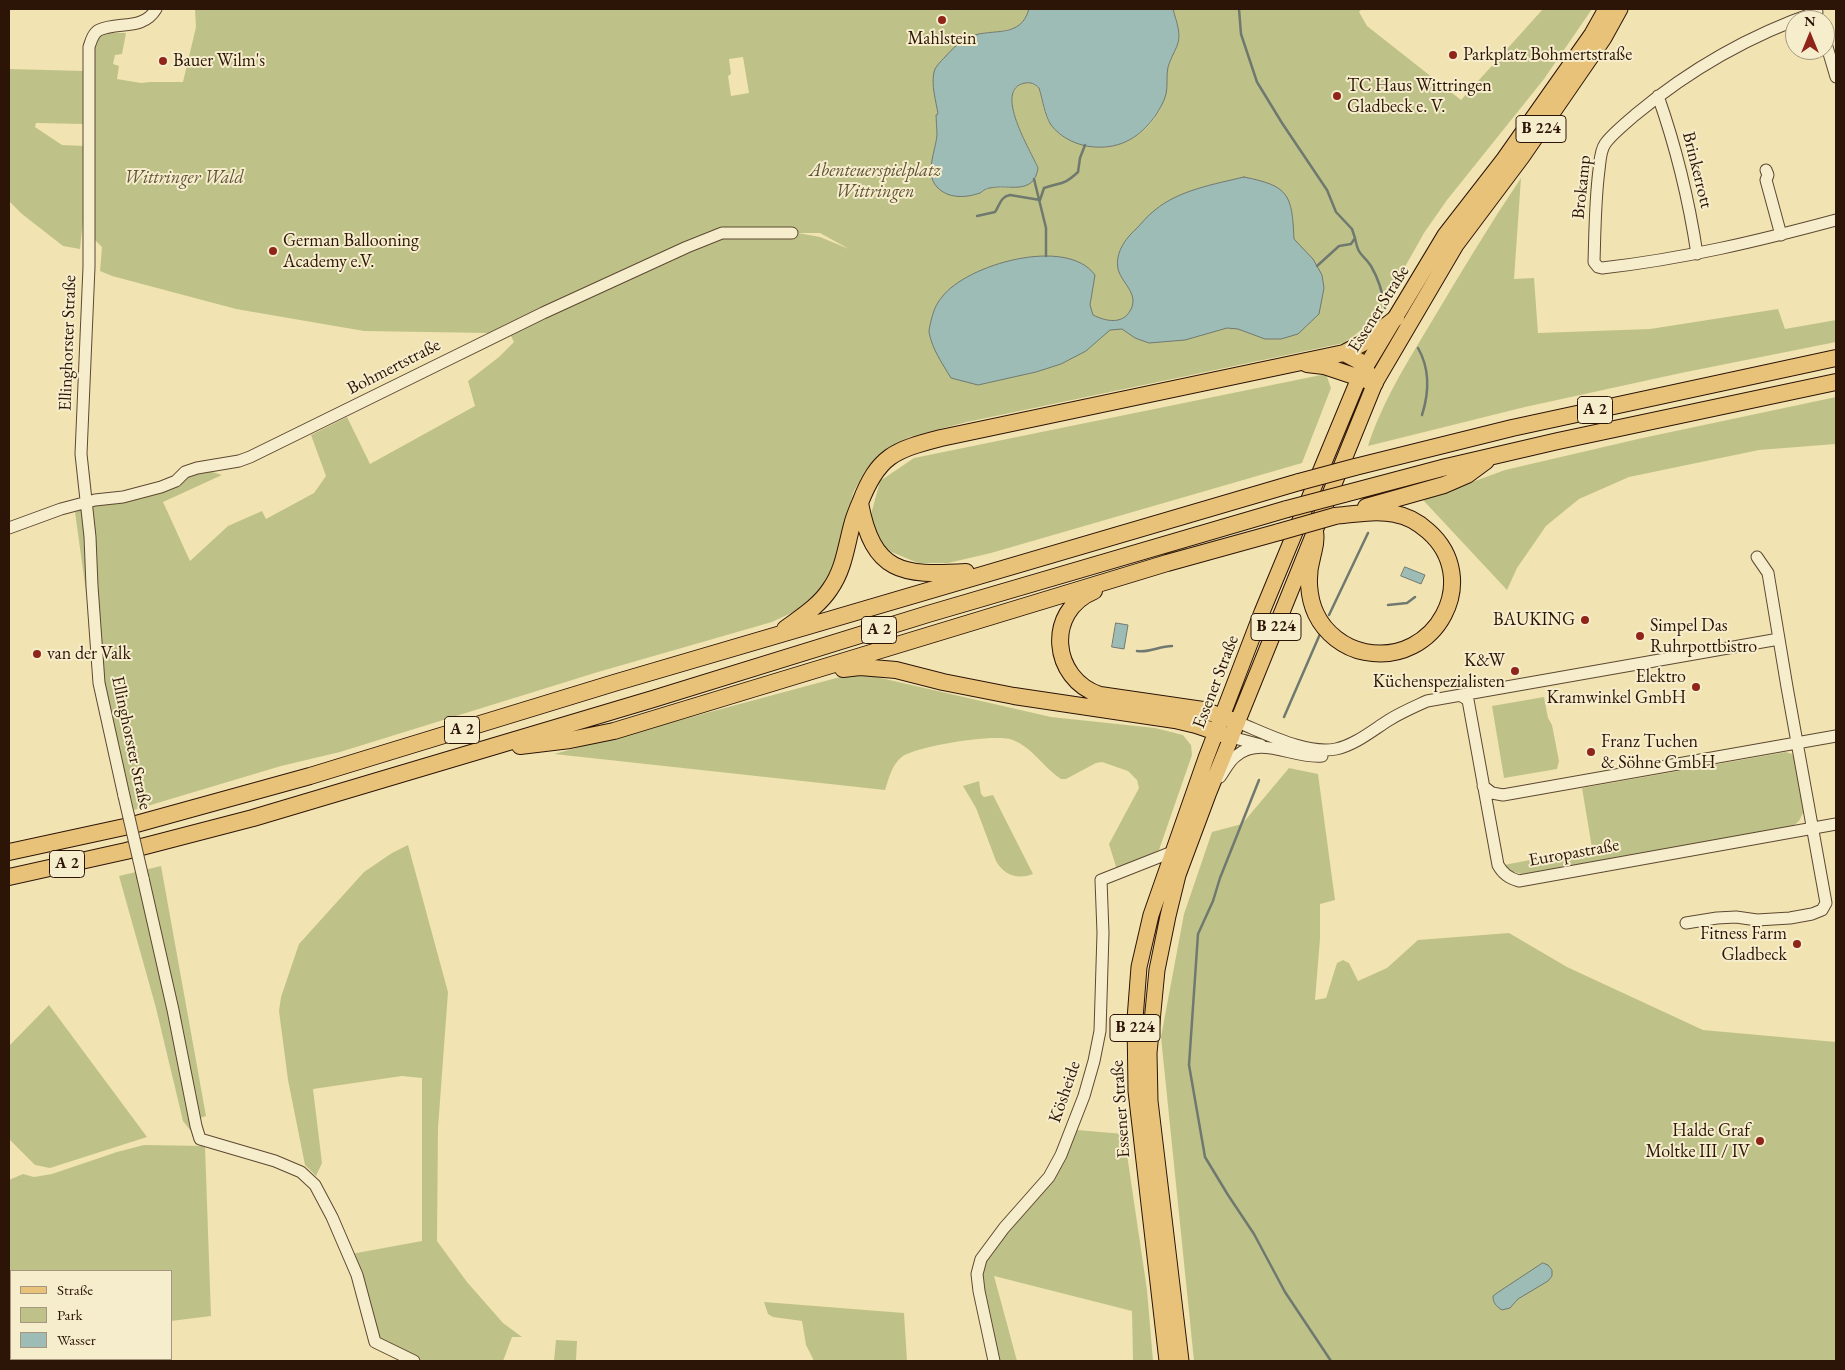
<!DOCTYPE html>
<meta charset="utf-8">
<style>
body{margin:0}
#map{position:relative;width:1845px;height:1370px;overflow:hidden;background:#f1e4b2;font-family:"EB Garamond",serif}
canvas{display:block}
.frame{position:absolute;inset:0;border:10px solid #2c1406;pointer-events:none}
.legend{position:absolute;left:10px;top:1270px;width:162px;height:90px;box-sizing:border-box;background:#f6edcd;border:1px solid #a5967d;margin:0;padding:6px 9px;list-style:none;font-size:15px;color:#2c1406}
.legend li{display:flex;align-items:center;gap:10px;height:25px}
.legend b{width:25px;border:1px solid #a5967d}
.north{position:absolute;left:1785px;top:10px;width:50px;height:50px;box-sizing:border-box;background:#f6edcd;border:1px solid #a5967d;border-radius:50%;rotate:0deg;font-size:14px;font-weight:700;line-height:20px;text-align:center;color:#2c1406}
.north::after{content:'';display:block;margin:auto;width:18px;height:22px;background:#8f2418;clip-path:polygon(50% 0,100% 100%,50% 72%,0 100%)}
</style>
<div id="map">
<canvas width="1845" height="1370"></canvas>
<div class="frame"></div>
<ul class="legend">
<li><b style="height:6px;background:#e8c279"></b>Straße</li>
<li><b style="height:14px;background:#bfc288"></b>Park</li>
<li><b style="height:14px;background:#9ebcb6"></b>Wasser</li>
</ul>
<div class="north">N</div>
</div>
<script>
const context = document.querySelector('canvas').getContext('2d');
context.lineJoin = 'round';
function fillPath(path, color) { context.fillStyle = color; context.fill(path, 'evenodd'); }
function strokePath(path, color, width, dash) { context.strokeStyle = color; context.lineWidth = width; context.lineCap = dash ? 'butt' : 'round'; context.setLineDash(dash || []); context.stroke(path); }
function label(font, color, halo, rows, align = 'center') {
  context.font = font + ' "EB Garamond",serif'; context.lineWidth = 4; context.setLineDash([]); context.textBaseline = 'middle'; context.strokeStyle = halo; context.fillStyle = color; for (const [text, x, y, turn = 0] of rows) {
    context.save(); context.translate(x, y); context.rotate((+turn || 0) * Math.PI / 180); context.textAlign = isNaN(turn) ? turn : align; if (halo) context.strokeText(text, 0, 0); context.fillText(text, 0, 0); context.restore();
  }
}
const green = new Path2D(`
 M195,9H1029L1027,17L1019,27L997,32L981,33L934,72V89L938,115H936L937,135L931,169L980,193L990,188H1012L1034,179L1038,168C1031,151 992,89 1025,83C1031,82 1034,84 1039,88C1043,100 1043,115 1051,125C1061,138 1078,145 1094,147C1122,149 1148,133 1160,109C1166,96 1165,80 1168,67C1170,59 1174,53 1177,46C1182,34 1176,21 1173,9H1362L1359,12L1367,26L1461,100L1543,9H1592L1544,79L1447,200L1424,233L1375,320L1344,343L967,422L909,437L886,450L865,471L853,493L838,559L825,584L806,606L772,622L598,672L340,752L281,766L134,810L128,786L126,787L103,681L97,595L86,592L75,512L95,503L186,474L209,471L222,475L163,502L190,561L228,526L262,511L266,519L314,493L326,476L311,435L347,417L370,464L475,406L468,381L499,357L514,342L511,336L462,360L489,333L364,331L236,309L112,276L100,271L102,247L95,240L94,236L92,57L96,39L106,33H126L122,54L115,55L113,64L119,66L117,79L141,83L150,82H183L196,27ZM743,57L749,93L731,96L728,76L731,74L729,59ZM798,233H820L849,249L820,237Z
 M9,69L85,71V124L36,123L35,127L62,145L85,146L86,191L80,249L63,246L22,214L9,201Z
 M1521,178L1514,279L1534,278L1538,333L1650,329L1778,309L1785,329L1836,320V342L1681,373L1525,407L1368,446C1383,400 1408,361 1432,321C1461,272 1490,224 1521,178Z
 M1326,374L1331,388L1302,463L991,553L948,563H918L882,548L870,518L880,481L914,458Z
 M1836,397V444L1759,450L1629,477L1579,499L1546,526L1517,568L1507,590L1423,500L1505,470L1638,439Z
 M856,675L872,676L1051,717L1155,728L1183,735L1191,745L1192,755L1159,850L1117,870L1109,844L1139,788L1137,780L1128,771L1102,762L1096,763L1066,779H1061C1044,768 1033,748 1013,740C995,733 920,746 903,756C892,764 889,778 885,790L554,754L840,677Z
 M1544,697L1548,718L1552,725L1559,761L1557,769L1504,778L1492,706Z
 M1786,752L1792,754L1795,758L1805,809L1799,821L1792,827L1522,874L1507,870L1504,865L1592,848L1582,788Z
 M1289,768L1318,774L1335,900L1320,904V939L1315,1000L1326,998L1337,963L1343,960L1349,963L1358,981L1387,968L1418,940L1509,933L1567,967L1703,1030L1836,1042V1361H1194L1161,1037L1184,914L1212,832L1242,824Z
 M979,781L981,794L984,797L993,795L1033,874C1017,880 1004,875 996,861L976,808L963,786Z
 M408,845L448,992L438,1128L437,1241L467,1282L503,1323L522,1337H512L503,1361H423L384,1342L379,1338L351,1254L422,1241V1078L402,1076L313,1089L322,1163L316,1176L305,1165L288,1080L279,1011L281,997L299,944L364,872L392,853Z
 M161,866L206,1116L193,1120L192,1130H190L183,1121L156,1008L119,876Z
 M49,1005L147,1137L50,1168L35,1165L9,1139V1046Z
 M1077,1130L1124,1134L1147,1290L1153,1361H1133L1132,1311L994,1276L1017,1361H999L981,1286V1270L987,1257L1052,1180Z
 M144,1145L205,1146L211,1316L171,1321V1271H11V1354L9,1350V1180L23,1174L34,1177L52,1174L117,1152Z
 M764,1302L904,1313L907,1361H814L806,1345L802,1321L773,1317L768,1314Z
 M556,1340L577,1341L576,1361H554Z
 M14,1359H120L123,1361H15Z`);
const water = new Path2D(`
 M1029,9H1173C1176,21 1182,34 1177,46C1174,53 1170,60 1168,67C1166,76 1168,86 1166,94C1164,102 1160,108 1156,115C1141,136 1122,149 1094,147C1078,146 1061,138 1051,125C1044,114 1043,100 1039,88C1035,84 1031,82 1025,83C992,89 1031,151 1038,168C1034,196 1008,184 990,188C987,188 983,191 980,193C966,198 948,199 937,187C924,173 936,151 937,134C937,128 936,121 936,115L938,114C936,101 931,85 934,72C935,67 941,61 945,57C952,49 961,40 972,36C993,28 1021,39 1029,9Z
 M1244,177C1289,186 1292,194 1294,239L1313,259L1322,275L1324,288L1319,314L1298,334L1281,339H1265L1238,329L1227,328L1185,340L1149,343L1135,338L1122,329L1110,330L1086,351L1061,364L1036,372L978,385L951,378C942,363 932,349 929,332C929,329 930,325 931,321C933,312 936,304 942,297C967,264 1067,236 1095,275L1090,305L1093,315C1105,321 1122,325 1130,311C1140,294 1122,284 1118,269C1115,253 1125,239 1136,229C1142,223 1148,215 1155,210C1179,190 1215,184 1244,177Z
 M1405,567L1425,575L1421,584L1401,576Z
 M1116,623L1128,625L1124,649L1112,647Z
 M1543,1263L1548,1265L1552,1270V1276L1548,1281L1518,1299L1510,1308L1502,1310C1496,1306 1493,1303 1493,1296L1497,1293Z`);
const stream = new Path2D(`
 M1239,9L1241,34L1257,82L1282,123L1327,190L1336,212L1352,229L1355,238L1351,244L1339,246L1317,266
 M1034,179L1046,228V256
 M977,216L995,212C1000,205 1000,197 1010,195L1040,200L1044,188C1061,182 1063,186 1078,172L1080,158L1085,145
 M1355,238C1359,258 1362,252 1371,266C1378,278 1383,294 1385,308
 M1418,348C1430,369 1429,393 1422,415
 M1388,605L1407,603L1415,597
 M1329,615L1368,533
 M1137,651C1150,653 1159,646 1172,646
 M1284,717L1320,634
 M1259,780L1220,878L1213,901L1198,934L1189,1065L1205,1157L1228,1195L1254,1234L1285,1292L1331,1361`);
const minor = new Path2D(`
 M1817,12C1750,35 1689,70 1635,115C1626,123 1611,135 1605,144C1600,151 1600,163 1599,170C1595,201 1595,231 1594,262L1598,267L1602,268C1683,259 1758,241 1836,220
 M1825,40L1836,77
 M1658,96C1676,147 1689,201 1697,254
 M1766,170L1768,175L1766,180L1781,235
 M9,528L61,509L95,500L123,497L161,487L176,481L185,472L197,468L239,461L250,457L543,313L687,247L722,233H792
 M1460,695L1468,700L1498,865C1503,874 1509,878 1519,881L1836,824
 M1237,722C1265,733 1306,755 1336,749C1355,745 1373,730 1389,720C1402,712 1414,707 1427,701L1779,639
 M1231,737L1261,745
 M1220,777C1225,770 1229,761 1236,756C1261,735 1294,759 1322,756
 M1483,786L1492,793L1503,795L1836,736
 M124,796L99,683L92,586L90,537L81,454L89,267V47C91,41 93,33 99,30C118,21 143,31 156,9
 M143,878L173,1010L196,1126L200,1139L275,1161L301,1172L315,1185L332,1217L357,1275L375,1342L414,1361
 M1686,923L1717,918L1736,917L1757,920L1790,918L1812,914L1822,910L1826,903L1787,687L1768,573L1757,557
 M994,1361L979,1291L977,1274L981,1259L1004,1228L1049,1177L1061,1155L1084,1096L1094,1061L1100,1031L1103,933L1101,880L1172,852`);
const major = new Path2D(`
 M1167,1361L1136,1091L1135,1019L1139,967L1151,915L1206,758L1262,612L1359,378L1445,235L1504,159L1592,34L1606,9
 M1181,1361L1150,1101L1149,1053L1157,970L1168,916L1178,875L1209,792L1375,383L1456,245L1522,157L1604,38L1620,9`);
const highway = new Path2D(`
 M1344,353L1359,361L1375,383
 M1307,364L1324,366L1375,383
 M1355,467L1512,428L1836,358
 M1344,494L1446,467L1558,441L1836,382
 M860,503C873,573 902,576 966,572
 M1366,507L1444,485L1467,475L1486,461
 M1315,532C1317,542 1314,548 1312,558C1307,575 1308,597 1316,614C1325,633 1344,648 1365,652C1436,666 1483,579 1428,531C1419,523 1408,516 1395,514C1376,510 1355,514 1335,516
 M1094,591C1045,611 1051,679 1100,695L1203,710L1237,722
 M785,629C801,617 819,606 830,589C844,569 846,547 852,525C854,517 857,510 860,503C878,456 894,450 941,438L1344,353L1365,342L1396,318
 M843,669L860,667L896,670L943,682L1014,696L1175,720L1196,725L1231,737
 M520,746L570,740L614,731L1167,563L1279,532
 M9,852L129,826L310,776L614,683L1299,482
 M9,877L126,851L253,818L653,699L928,614L1287,509`);
const minorBridge = new Path2D(`
 M124,796L143,878`);
const highwayBridge = new Path2D(`
 M1299,482L1355,467
 M1287,509L1344,494
 M1279,532L1335,516`);
const markers = [
 [942,20,5,"#8f2418"],
 [1453,55,5,"#8f2418"],
 [163,61,5,"#8f2418"],
 [1337,96,5,"#8f2418"],
 [273,251,5,"#8f2418"],
 [1585,620,5,"#8f2418"],
 [1640,636,5,"#8f2418"],
 [37,654,5,"#8f2418"],
 [1515,671,5,"#8f2418"],
 [1696,687,5,"#8f2418"],
 [1591,752,5,"#8f2418"],
 [1797,944,5,"#8f2418"],
 [1760,1141,5,"#8f2418"]
];
const shields = [
 [1541,129,50],
 [1595,410,35],
 [1276,627,50],
 [879,630,35],
 [462,730,35],
 [67,864,35],
 [1135,1028,50]
];
const shieldNames = [
 ["B 224",1541,129],
 ["A 2",1595,410],
 ["B 224",1276,627],
 ["A 2",879,630],
 ["A 2",462,730],
 ["A 2",67,864],
 ["B 224",1135,1028]
];
const poiNames = [
 ["Mahlstein",942,39,"center"],
 ["Parkplatz Bohmertstraße",1463,55],
 ["Bauer Wilm's",173,61],
 ["TC Haus Wittringen",1347,86],
 ["Gladbeck e. V.",1347,107],
 ["German Ballooning",283,241],
 ["Academy e.V.",283,262],
 ["BAUKING",1575,620,"right"],
 ["Simpel Das",1650,626],
 ["Ruhrpottbistro",1650,647],
 ["van der Valk",47,654],
 ["K&W",1505,661,"right"],
 ["Küchenspezialisten",1505,682,"right"],
 ["Elektro",1686,677,"right"],
 ["Kramwinkel GmbH",1686,698,"right"],
 ["Franz Tuchen",1601,742],
 ["& Söhne GmbH",1601,763],
 ["Fitness Farm",1787,934,"right"],
 ["Gladbeck",1787,955,"right"],
 ["Halde Graf",1750,1131,"right"],
 ["Moltke III / IV",1750,1152,"right"]
];
const streetNames = [
 ["Brinkerrott",1697,170,76],
 ["Brokamp",1582,187,-84],
 ["Essener Straße",1379,309,-58],
 ["Ellinghorster Straße",68,343,-88],
 ["Bohmertstraße",394,367,-27],
 ["Essener Straße",1216,682,-69],
 ["Ellinghorster Straße",131,743,78],
 ["Europastraße",1574,853,-10],
 ["Kösheide",1065,1092,-71],
 ["Essener Straße",1121,1109,-94]
];
const parkNames = [
 ["Abenteuerspielplatz",875,171],
 ["Wittringen",875,192],
 ["Wittringer Wald",184,178]
];
fillPath(green, '#bfc288');
fillPath(water, '#9ebcb6');
strokePath(water, '#707970', 1);
strokePath(stream, '#707970', 2.5);
strokePath(minor, '#5d4831', 13);
strokePath(major, '#2c1406', 17);
strokePath(highway, '#2c1406', 18);
strokePath(minor, '#f6edcd', 11);
strokePath(major, '#e8c279', 15);
strokePath(highway, '#e8c279', 16);
strokePath(minorBridge, '#5d4831', 13, []);
strokePath(highwayBridge, '#2c1406', 18, []);
strokePath(minorBridge, '#f6edcd', 11);
strokePath(highwayBridge, '#e8c279', 16);
for (const [x, y, r, color] of markers) { const dot = new Path2D(); dot.arc(x, y, r, 0, 2 * Math.PI); context.fillStyle = color; context.fill(dot); strokePath(dot, '#f6edcd', 2); }
for (const [x, y, w] of shields) { const box = new Path2D(); box.roundRect(x - w / 2, y - 13.5, w, 27, 4); context.fillStyle = '#f6edcd'; context.fill(box); strokePath(box, '#2c1406', 1); }
label('bold 16px', '#2c1406', null, shieldNames);
label('18px', '#2c1406', '#f6edcd', poiNames, 'left');
label('18px', '#2c1406', '#f6edcd', streetNames);
label('italic 18px', '#5f5134', '#f6edcd', parkNames);
</script>
